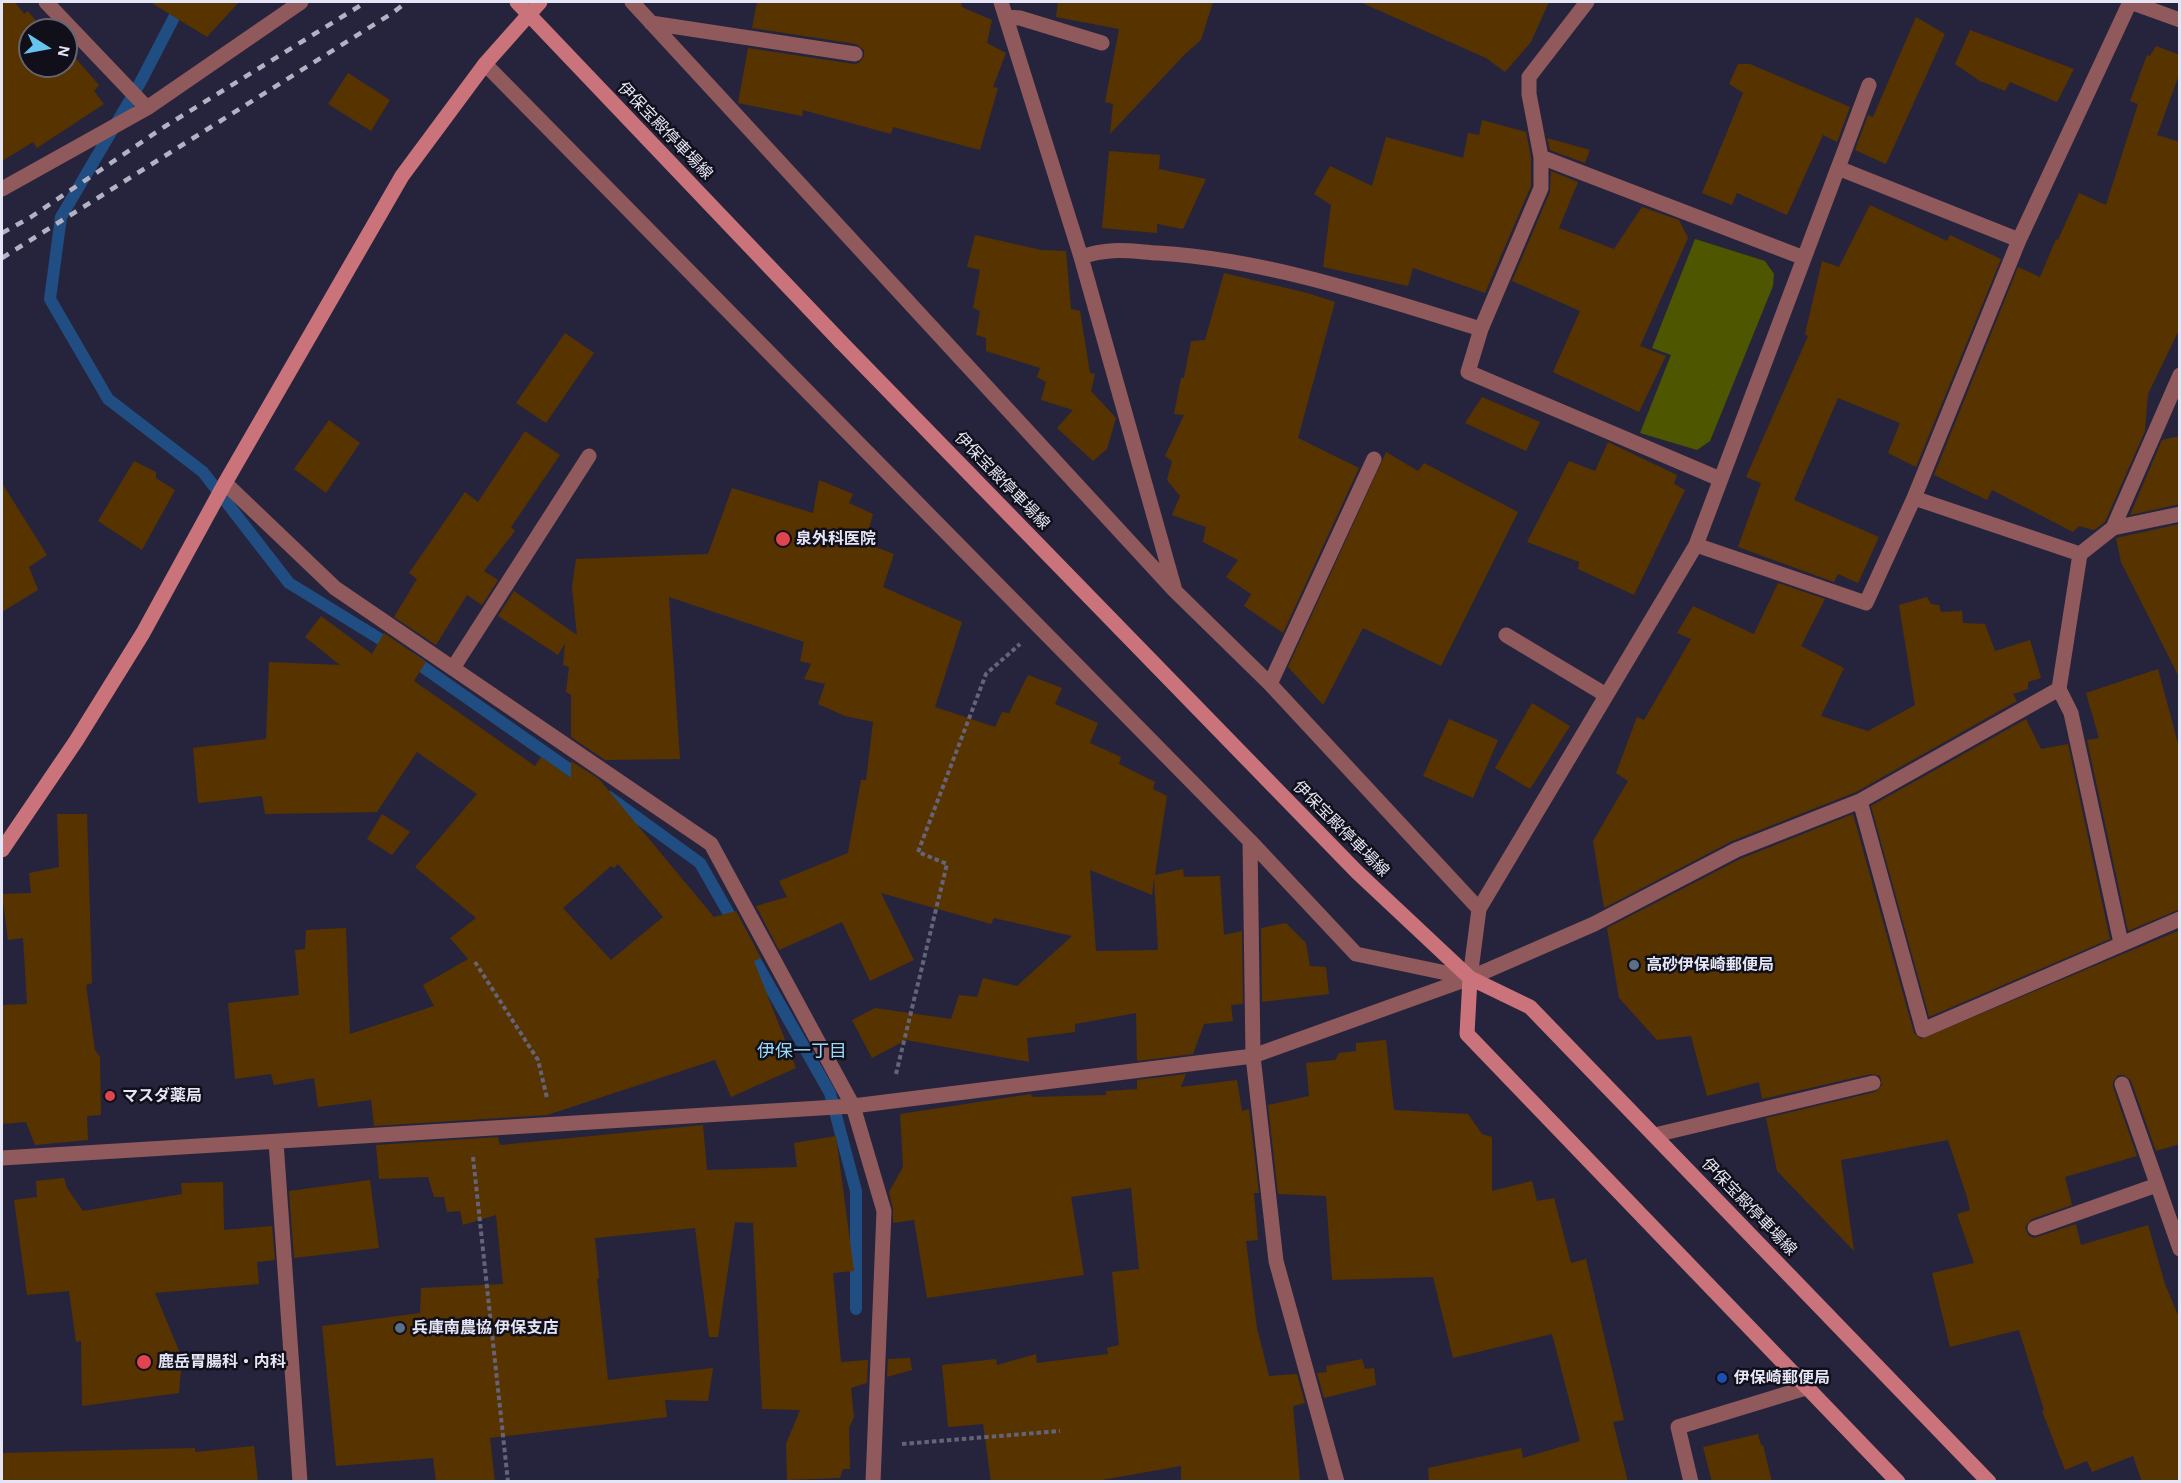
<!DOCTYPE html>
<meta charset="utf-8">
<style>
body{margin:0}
#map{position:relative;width:2181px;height:1483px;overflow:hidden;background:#26243c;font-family:"Alegreya Sans",sans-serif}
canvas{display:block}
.frame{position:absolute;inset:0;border:3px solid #e4e5f5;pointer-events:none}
.north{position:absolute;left:18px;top:18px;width:60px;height:60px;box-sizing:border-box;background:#100f1a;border:2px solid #656572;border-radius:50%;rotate:101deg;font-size:16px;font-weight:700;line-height:24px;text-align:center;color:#e4e5f5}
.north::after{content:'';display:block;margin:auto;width:21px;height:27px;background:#65c5ee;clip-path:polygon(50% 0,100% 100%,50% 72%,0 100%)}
</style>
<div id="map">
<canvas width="2181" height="1483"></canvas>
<div class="frame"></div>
<div class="north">N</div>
</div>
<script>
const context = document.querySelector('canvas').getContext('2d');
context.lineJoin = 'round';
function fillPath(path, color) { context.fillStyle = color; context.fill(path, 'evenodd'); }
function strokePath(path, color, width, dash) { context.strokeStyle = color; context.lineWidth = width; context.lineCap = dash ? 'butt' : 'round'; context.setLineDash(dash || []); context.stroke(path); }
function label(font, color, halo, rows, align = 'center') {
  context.font = font + ' "Alegreya Sans","Noto Sans JP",sans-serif'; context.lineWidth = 5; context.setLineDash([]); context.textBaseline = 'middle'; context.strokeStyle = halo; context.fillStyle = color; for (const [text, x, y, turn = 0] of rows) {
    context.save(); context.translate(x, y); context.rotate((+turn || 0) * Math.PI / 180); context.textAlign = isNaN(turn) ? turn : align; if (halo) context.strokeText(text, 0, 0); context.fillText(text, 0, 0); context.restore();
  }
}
const green = new Path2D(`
 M1695,239L1765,261L1774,274L1773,286L1710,441L1697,450L1640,433L1671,355L1652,348Z`);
const stream = new Path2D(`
 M182,2L140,83L61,217L50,299L108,399L203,472L289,583L393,647
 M410,658L583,779
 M609,797L700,863L737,928
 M748,948L830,1093L856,1191V1309`);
const building = new Path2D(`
 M2,2H15L24,14L28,11L43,30H30V66H66V57L72,54L99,85L94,91L104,104L37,148L33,142L2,161Z
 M150,2H239L207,37Z
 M757,2H961L962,7L992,20L987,43L1006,53L993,87L998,88L980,150L893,127L891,134L803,110L802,116L738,103L748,48L854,64L859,63L864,56V50L856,44L752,28Z
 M1058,2H1213L1201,40L1185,54L1110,134L1113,104L1105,102L1119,29L1056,17Z
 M1360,2H1549L1531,42L1505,72L1486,58Z
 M1916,17L1945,34L1886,164L1855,150L1868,115L1873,117Z
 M1970,30L2074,69L2057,102L2010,82L2005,91L1980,81L1955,64Z
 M2156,46L2180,55V72L2157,135L2180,142V328L2148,394L2145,431L2105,522L2094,530L2079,526L2073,532L1992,490L1987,500L1934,475L2018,267L2040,277L2056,239L2058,240L2079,193L2106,205L2138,104L2130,101L2147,55L2150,56Z
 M1738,64H1750L1850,107L1837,142L1823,135L1787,215L1737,193L1732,205L1702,193L1743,93L1729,84Z
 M348,73L390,100L371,131L328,104Z
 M1482,120L1526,132L1531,158V186L1485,293L1413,268L1408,286L1323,267L1331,205L1314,194L1330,166L1372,186L1386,137L1463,158L1468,133L1479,135Z
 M1547,138L1590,150L1585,163L1550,150Z
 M1109,151L1160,155L1159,169L1206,179L1183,229L1157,224V233L1102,228Z
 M1551,171L1578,182L1559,228L1614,249L1642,207L1679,220L1688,238L1640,346L1666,356L1639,412L1553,372L1580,311L1512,281L1550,192Z
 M1870,205L1947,241L1950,235L2001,259L1916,467L1888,453L1900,423L1838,398L1794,500L1879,537L1858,583L1838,574L1834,582L1738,547L1761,483L1746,477L1808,336L1805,334L1822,261L1839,267Z
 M975,235L1041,250L1066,251L1071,309L1080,311L1090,373L1095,374L1091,391L1116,418L1107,449L1093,461L1057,428L1073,410L1041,400L1046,382L1037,377L1040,368L986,351V338L976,335L980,311L973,308L980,270L967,267Z
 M1224,273L1307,293L1335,302L1298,438L1359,468L1283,633L1244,606L1251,594L1226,577L1238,560L1203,542L1206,527L1172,515L1180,496L1167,480L1172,461L1165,456L1184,415L1174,414L1181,378H1184L1191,341L1205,340Z
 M565,333L594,353L546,423L516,403Z
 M1482,397L1540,422L1526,451L1465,423Z
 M329,420L360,443L326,493L294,469Z
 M525,431L560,455L511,527L515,531L484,571L498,580L482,605L467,595L436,645L394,617L417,579L409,573L465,492L478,502Z
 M2180,436V504L2130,515L2162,440Z
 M1608,442L1677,475L1674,484L1685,490L1634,595L1578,569L1579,562L1527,542L1569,461L1595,471Z
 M1386,452L1418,471L1424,463L1518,512L1441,666L1363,628L1323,705L1288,667Z
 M134,461L156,472V478L175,490L142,550L98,521Z
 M819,480L853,494L849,503L873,514L865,543L894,554L883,587L962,622L935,707L995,727L1002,712L1009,713L1028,675L1062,688L1055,704L1098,723L1090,743L1121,757L1119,764L1155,782L1153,789L1167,796L1155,875L1183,869L1184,877L1220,876L1224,935L1242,931L1243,1004L1231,1005L1233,1021L1204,1024L1193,1054L1137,1061L1136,1013L1075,1024V1032L1027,1038L1029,1062L906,1040L872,1058L852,1020L875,1008L951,1019L959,995L977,997L983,978L1017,986L1072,936L994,918L991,924L881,893L914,960L870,981L842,922L779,950L756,906L787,897L779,881L848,853L861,780H866L873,722L845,716L818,704L825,684L804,679L811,664L800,661L804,642L669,597L680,759L605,760L571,737V695L566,692L569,667L563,665L565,643L558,655L498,616L514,591L577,635L572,588L576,559L708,554L732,488L813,513ZM1090,870L1152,895L1154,879L1158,950L1096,951Z
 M2,483L47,555L29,567L38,590L2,612Z
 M2180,524V679L2121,562L2116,538Z
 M1778,583L1825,599L1801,646L1844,668L1821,716L1868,731L1915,705L1899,605L1927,597L1931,604L1939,605L1941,612L1962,611L1963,623L1985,624L1995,651L2030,640L2041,678L2028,682V689L2013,694L2017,701L1856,792L1732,841L1604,908L1593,841L1628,781L1616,773L1637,717L1644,720L1691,639L1677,633L1693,606L1754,634Z
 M321,616L372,654L384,633L426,662L414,681L535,766L541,757L571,778V761L599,779L714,917L736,911L761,958L754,961L796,1068L731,1097L715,1060L547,1115L374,1126L371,1100L318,1107L314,1078L274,1085L271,1074L235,1079L228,1003L299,995L295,950L305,949L306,930L346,928L350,1034L434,1006L423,985L468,959L450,938L476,918L415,867L477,794L417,752L377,812L265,814L262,796L198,803L193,748L266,739L269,662L340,665L305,637ZM618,864L663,917L611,960L563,908L611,866L614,868Z
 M2158,669L2180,751V909L2128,931L2087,740L2099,738L2086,693Z
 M1532,703L1570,726L1530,789L1495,768Z
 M1449,719L1498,740L1473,798L1423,776Z
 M2026,719L2041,749L2068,744L2110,939L1929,1017L1871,806Z
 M57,814H87L92,983L86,985L95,1050L100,1057L101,1115L87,1116L88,1140L35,1145L26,1122L2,1124V1005L27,1004L23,938L8,940L2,894L31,893L29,873L59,867Z
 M382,814L410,832L392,855L367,839Z
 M1853,814L1914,1033L1921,1039L2180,930V1144L2156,1151L2131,1081L2124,1075H2118L2113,1082V1087L2137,1156L2065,1177L2072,1205L2032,1219L2025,1227L2028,1235L2034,1238L2076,1224L2081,1245L2148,1225L2165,1284L2180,1320V1482H2142L2133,1456L2092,1472L2087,1461L2065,1470L2042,1411L2044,1410L2019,1330L1950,1347L1932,1273L1974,1263L1957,1214L1970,1210L1967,1197L1948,1140L1841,1160L1854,1251L1777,1171L1766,1118L1875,1092L1882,1085L1880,1076L1871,1074L1762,1099L1759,1082L1707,1096L1691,1036L1657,1040L1619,998L1607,928L1740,859Z
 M1286,923L1306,943L1310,966L1326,967L1329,994L1262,1002L1261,928Z
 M1386,1040L1394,1110L1468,1114L1482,1134L1492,1137V1191L1532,1181L1537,1201L1554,1198L1571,1263L1586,1259L1624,1420L1613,1422L1628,1482H1429L1428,1468L1521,1448L1523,1458L1580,1441L1552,1334L1453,1358L1433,1277L1332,1280L1326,1196L1278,1194L1268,1105L1309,1096L1306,1063L1335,1060L1339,1053L1356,1051V1043Z
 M1186,1074L1181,1087L1237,1080L1242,1111L1249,1109L1259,1193H1254L1258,1240L1246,1241L1257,1328L1269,1376L1297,1374L1305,1403L1293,1406L1300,1482H1181V1466L1090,1482H991L983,1424L948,1427L942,1365L996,1359L997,1365L1036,1354L1037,1363L1108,1354L1107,1348L1119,1345L1112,1272L1139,1269L1131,1188L1071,1197L1084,1275L927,1298L914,1220L893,1223V1209L889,1192L903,1167L900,1114L1031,1094L1032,1097L1106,1095V1091L1137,1089V1080Z
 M703,1125L707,1170L797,1167L794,1143L836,1136L854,1271L833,1273L841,1362L868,1360L867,1383L851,1388L854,1417L849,1428L850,1469H843L840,1478L787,1480L786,1444L800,1410L762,1409L753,1223L735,1222L718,1337H709L695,1228L595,1238L599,1278L597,1279L608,1380L713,1368L708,1401L665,1400L667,1417L490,1438L495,1482H436L433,1458L336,1466L322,1326L420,1313L421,1288L503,1284L496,1215L463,1225L460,1211L447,1212L444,1197H434L428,1177L379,1179L376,1145L498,1137L500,1145Z
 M64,1178L67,1188L83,1211L182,1194L181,1183L223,1182L224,1230L272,1226L275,1260L257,1262L259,1284L155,1293L182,1358L179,1393L82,1406L81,1341L76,1342L69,1291L27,1295L14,1200L37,1197L36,1181Z
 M370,1180L379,1248L294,1258L289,1191Z
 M910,1358L912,1370L887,1377L888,1359Z
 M1362,1359L1365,1369L1374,1368L1376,1385L1324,1398L1317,1373L1327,1372L1326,1366Z
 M1758,1434L1761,1445H1763L1772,1482H1712L1703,1447Z
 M254,1446L258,1482H2V1453L195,1448V1452Z`);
const path = new Path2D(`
 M475,962L538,1060L547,1098
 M896,1074L947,864L918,852L986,674L1020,644
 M473,1157L508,1482
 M902,1444L1060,1431`);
const street = new Path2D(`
 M632,2L1174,590L1270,684L1479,909
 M1001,2L1081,257L1174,587
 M1006,17L1020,18L1102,43
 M651,23L855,54
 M485,64L1250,841L1356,954L1470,978
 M147,108L301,2
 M1541,157L1804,258
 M1838,168L1869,85
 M2,189L147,108L46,2
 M1081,257C1110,247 1128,251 1158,253C1269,260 1374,296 1481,329L1541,188V157L1529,94V77L1587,2
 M1481,329L1468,372L1720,479
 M225,483L335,588L711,844L853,1106L884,1211L873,1482
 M1914,498L2080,554
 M2113,528L2180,375
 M1696,545L1866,603L1914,498L2019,240L2130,2L2180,20
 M1506,635L1606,695
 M453,668L589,456
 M1270,684L1374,459
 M2059,689L2071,713L2121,943
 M1860,801L1923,1030L2180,919
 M1250,841L1253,1056L1276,1261L1337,1482
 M1470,978L1479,909L1696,545L1838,168L2019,240
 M2122,1084L2180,1249
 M1655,1135L1873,1083
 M276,1142L300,1482
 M2,1158L853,1106L1253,1056L1470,978L1594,924L1736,850L1860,801L2059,689L2080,554L2113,528L2180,514
 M2035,1228L2157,1185
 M1691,1482L1678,1427L1809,1387`);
const secondary = new Path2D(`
 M841,342L1357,872L1470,978L1530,1007L1989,1482
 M2,850L76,741L143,633L225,483L402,176L485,64L540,2
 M1470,978L1467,1034L1898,1482`);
const rail = new Path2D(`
 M2,233L31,217L164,127L366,2
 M2,258L391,14L407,2`);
const secondaryBridge = new Path2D(`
 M517,2L841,342`);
const markers = [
 [783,539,8,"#e0444e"],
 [1634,965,6,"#5c6f8a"],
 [110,1096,6,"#e0444e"],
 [400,1328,6,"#5c6f8a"],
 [144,1362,8,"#e0444e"],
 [1722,1378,6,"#1a4fb4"]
];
const streetNames = [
 ["伊保宝殿停車場線",665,131,46],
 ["伊保宝殿停車場線",1002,481,46],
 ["伊保宝殿停車場線",1341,829,45],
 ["伊保宝殿停車場線",1749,1207,46]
];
const poiNames = [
 ["泉外科医院",796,539],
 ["高砂伊保崎郵便局",1646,965],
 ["マスダ薬局",122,1096],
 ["兵庫南農協 伊保支店",412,1328],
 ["鹿岳胃腸科・内科",158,1362],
 ["伊保崎郵便局",1734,1378]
];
const neighbourhoodNames = [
 ["伊保一丁目",802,1052]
];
fillPath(green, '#4f5600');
strokePath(stream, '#204d82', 12);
fillPath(building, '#573300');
strokePath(path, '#646378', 4, [4.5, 3]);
strokePath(street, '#90595c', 15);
strokePath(secondary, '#ca737a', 15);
strokePath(rail, '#b2b2c4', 4.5, [8, 8]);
strokePath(secondaryBridge, '#ca737a', 15);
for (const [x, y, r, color] of markers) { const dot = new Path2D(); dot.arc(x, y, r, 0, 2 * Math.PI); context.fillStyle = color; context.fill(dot); strokePath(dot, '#100f1a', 2); }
label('16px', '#e4e5f5', '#100f1a', streetNames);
label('bold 16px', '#e4e5f5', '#100f1a', poiNames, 'left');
label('18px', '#97daf9', '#100f1a', neighbourhoodNames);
</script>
